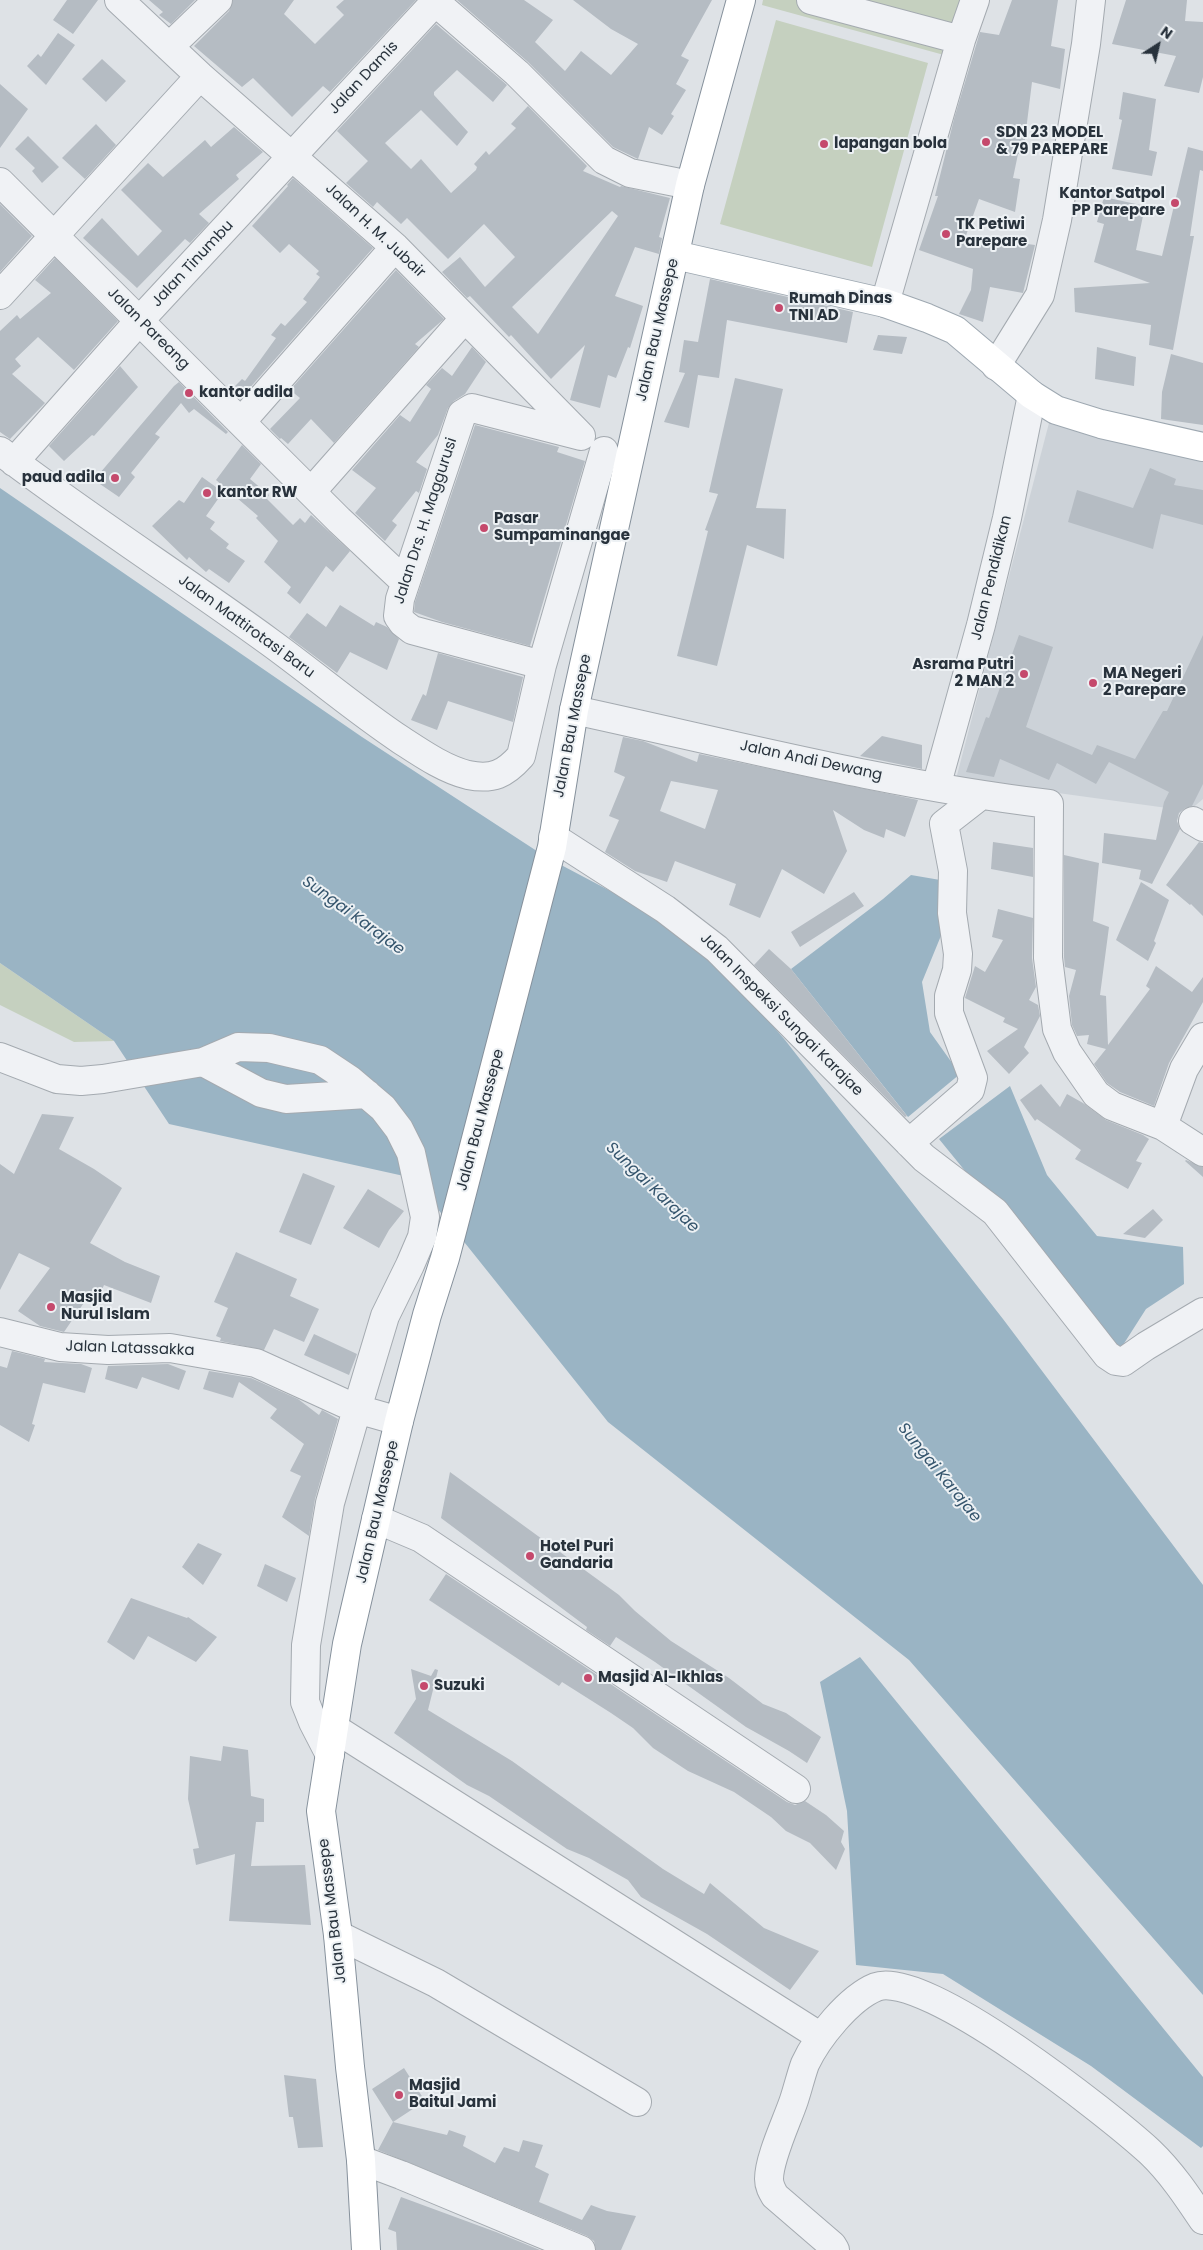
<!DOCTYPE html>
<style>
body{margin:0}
#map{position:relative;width:1203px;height:2250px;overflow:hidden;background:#dee2e6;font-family:Poppins,sans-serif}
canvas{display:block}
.north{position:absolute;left:1133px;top:20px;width:50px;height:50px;-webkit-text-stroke:4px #edf1f4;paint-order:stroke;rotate:35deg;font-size:14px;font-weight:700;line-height:20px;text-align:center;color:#28323c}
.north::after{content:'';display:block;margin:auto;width:18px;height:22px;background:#28323c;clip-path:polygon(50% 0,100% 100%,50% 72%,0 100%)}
</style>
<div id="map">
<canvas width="1203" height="2250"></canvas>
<div class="north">N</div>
</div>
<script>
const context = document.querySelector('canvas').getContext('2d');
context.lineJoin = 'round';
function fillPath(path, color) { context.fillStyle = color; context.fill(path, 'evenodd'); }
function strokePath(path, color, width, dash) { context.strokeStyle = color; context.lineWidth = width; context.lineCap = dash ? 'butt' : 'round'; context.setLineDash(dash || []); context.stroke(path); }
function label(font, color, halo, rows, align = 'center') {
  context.font = font + ' Poppins,sans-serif'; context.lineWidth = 4; context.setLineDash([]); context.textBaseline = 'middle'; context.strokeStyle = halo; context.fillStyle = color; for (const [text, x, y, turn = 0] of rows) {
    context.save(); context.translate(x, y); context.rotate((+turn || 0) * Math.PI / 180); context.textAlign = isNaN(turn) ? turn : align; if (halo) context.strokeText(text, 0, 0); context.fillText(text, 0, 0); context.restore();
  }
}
const built = new Path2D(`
 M1049,423L1203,459V799L1189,811L956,779Z`);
const green = new Path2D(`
 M763,0H962L944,55L762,5Z
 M776,20L928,63L872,267L720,224Z
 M0,963L114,1041L74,1042L0,1005Z`);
const water = new Path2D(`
 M0,488L362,737L546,857L688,932L731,977L785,1040L1003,1319L1203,1585V1995L909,1660L608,1422L413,1178L169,1124L114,1041L0,963Z
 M911,875L946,881L947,921L922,982L930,1032L960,1074L908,1117L791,969L883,899Z
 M1010,1086L1047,1175L1097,1236L1183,1247L1184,1284L1146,1309L1116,1356L939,1139Z
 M860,1657L1203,2077V2146L1201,2148L1091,2066L943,1974L856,1965L847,1811L820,1682Z`);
const building = new Path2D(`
 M67,0H98L73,34L53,20Z
 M149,0H195L171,24L159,15L163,12Z
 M233,0H294L284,14L315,44L344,15L336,7L344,0H416L330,92L323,86L292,117L253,78L242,87L194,46L229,11Z
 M457,0H524L553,20L535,42L565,71L581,51L611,75L638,44L611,29L573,0H712L681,56L689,60L676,84L686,90L671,114L674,116L662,135L649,127L638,159L613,147L528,62Z
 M1012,0H1058L1051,46L1065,49L1060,89L1032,82L1023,155L1018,154L1013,178L1020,179L1015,212L979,199L964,241L1012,238V242L1035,245L1023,293L990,287L983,322L959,314L971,290L973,269L919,250L938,196H935L954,119L980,32L999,35Z
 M1126,0H1187L1185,21L1203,22V77L1199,93L1164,86L1176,56L1112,44Z
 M436,24L507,85L493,102L457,70L434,92V95L468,132L457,146L421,110L385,143L411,169L421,159L451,193L476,170L477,167L474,164L486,151L489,155L516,128L511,124L528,106L587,166L583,171L620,187L621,186L670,198L659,237L662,238L659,254L635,247L615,296L643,306L630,348L628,347L616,378L608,375L600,408L570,400L585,345L551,379L511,335L509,337L470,296L467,298L442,272L460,257L485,287L515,257L484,224L448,259L407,218L401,224L377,202L373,207L346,183L368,161L337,131ZM612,211L618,216L538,334L512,307Z
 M58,33L75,45L46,85L27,66L38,54L41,57Z
 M102,59L126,81L106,102L82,79Z
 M0,84L28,109L0,148Z
 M1123,92L1156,99L1149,150L1157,152L1152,176L1112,169L1122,120L1119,119Z
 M96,124L116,145L85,179L62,158Z
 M234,127L263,152L236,175L239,179L199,214L209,223L190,243L185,239L137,288L83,238L102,218L138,256L162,231L121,190L148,163L163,177L205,140L211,147Z
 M28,136L59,167L42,183L32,171L35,168L15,149Z
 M1188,147L1203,151V171L1200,170L1190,236H1194L1173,350L1149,345L1151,325L1075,312L1074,288L1150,283L1094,262L1104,224L1097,222L1104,197L1145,206L1136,250L1162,256Z
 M293,178L373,248L240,399L231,390L242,379L245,381L276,338L271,335L281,323L285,326L307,302L303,299L320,277L316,274L319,271L289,244L280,253L252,226L288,186L287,185Z
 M0,204L32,236L0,272Z
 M55,258L118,321L74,370L38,337L15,359L21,366L12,374L45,403L10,439L0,432V331L17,315L20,319L51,293L35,280Z
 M396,270L444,319L415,344L419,347L334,443L311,419L288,444L281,438L280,439L270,429L300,398L290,390Z
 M710,279L853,312L847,343L727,320L719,378L698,375L689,428L664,422L685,373L679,372L684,340L698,342Z
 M878,335L907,337L902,354L873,350Z
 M472,347L486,362L465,394L454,401L448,408L438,435L416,462L427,469L419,493L416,491L392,521L397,525L385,541L355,513L376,488L352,470L400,415L410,422L431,389L426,385L442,368L452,376Z
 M1097,347L1136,357L1134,386L1095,379Z
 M1171,354L1203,363V425L1161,419L1162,392Z
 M120,366L138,387L94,436L92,435L64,461L49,446Z
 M735,378L783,389L756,508L786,509L784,559L747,545L717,666L677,656L708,531L705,530L718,494L709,492Z
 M179,382L228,432L226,434L194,409L189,413L181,403L155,434L160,437L131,473L135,477L119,497L94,480L174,386Z
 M475,425L559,447L557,452L585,461L530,646L442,622L414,612L415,602Z
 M242,445L261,464L250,479L269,495L267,499L293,525L300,518L305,523L311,515L350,551L333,572L326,566L300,604L287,593L291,587L264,562L278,541L256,518L258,516L216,480Z
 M1150,468L1176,479L1174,485L1203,490V525L1161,514L1153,549L1068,522L1077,490L1133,508Z
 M202,477L223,492L206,516L215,522L210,529L229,544L226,548L245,561L229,583L209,569L206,572L189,557L187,560L152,526L179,500L184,503Z
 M340,605L374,626L376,622L387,627L399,639L387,670L350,652L337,673L289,637L307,613L326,627Z
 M1019,635L1053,647L1026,727L1092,755L1097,745L1135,759L1163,711H1167L1203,635V784L1192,806L1185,808L1179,813L1177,821L1180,829L1152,884L1139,879L1141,870L1102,863L1104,833L1156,840L1164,802L1169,792L1109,762L1096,784L1057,763L1049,780L1000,759L994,777L966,772L986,717L989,718Z
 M438,653L523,677L513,722L448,701L437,730L411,720L423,694L426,696Z
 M882,736L922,745V769L860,756Z
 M623,737L643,741L697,762L699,754L918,800L905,837L886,829L884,838L864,830L833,810L847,851L824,894L782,869L760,918L729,905L736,884L675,861L667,882L635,871L605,852L619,820L609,816L625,777L614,772ZM671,781L718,790L705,829L660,811Z
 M993,842L1033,848V877L991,869Z
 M1199,842L1203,843V916L1191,904L1190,905L1166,885Z
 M1064,855L1099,863L1093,921L1109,927L1100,995L1106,996L1108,1045L1150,989L1146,986L1156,966L1192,992L1203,977V1002L1169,1063L1154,1106L1120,1092L1107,1083L1094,1064L1106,1049L1087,1044L1089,1035L1077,1036L1072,1025L1069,996L1076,970L1065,967L1064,957Z
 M1141,882L1169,900L1154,941L1156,943L1148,961L1116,940Z
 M854,892L864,906L800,947L791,932Z
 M998,909L1033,918L1032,958L1036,987L1029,1000L1038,1005L1040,1016L1024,1047L1029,1053L1009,1074L987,1051L1018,1029L1003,1022L1005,1018L965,998L975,966L985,972L1003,940L992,937Z
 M769,949L791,969L907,1116L905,1117L754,965Z
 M1041,1084L1060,1107L1067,1094L1083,1103L1106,1120L1143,1135L1149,1139L1136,1161L1142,1163L1128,1189L1075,1159L1081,1150L1037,1119L1035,1121L1020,1100Z
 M42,1114L74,1117L59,1149L94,1169L122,1188L90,1243L125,1262L160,1276L151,1303L104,1285L101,1292L94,1288L64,1332L40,1326L18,1311L50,1268L19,1253L0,1290V1164L14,1174Z
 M1186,1160L1203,1167V1177L1185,1161Z
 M303,1173L335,1186L311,1245L279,1232Z
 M368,1189L404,1211L389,1230L379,1248L343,1228Z
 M1153,1209L1163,1220L1145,1238L1123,1234Z
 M236,1252L297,1279L290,1296L319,1309L304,1342L274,1329L264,1350L220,1341L221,1338L216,1336L228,1308L214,1302Z
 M314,1334L357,1354L349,1375L304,1355Z
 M12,1351L45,1359L44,1362L81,1364L92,1368L85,1393L43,1383L32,1424L35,1425L29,1442L0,1425V1366L7,1368Z
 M168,1364L186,1371L179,1390L142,1377L137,1389L105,1379L108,1366Z
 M209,1371L251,1378L298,1399L319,1415L322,1410L338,1419L315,1499L309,1536L282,1517L301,1476L290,1471L304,1444L270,1418L277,1409L239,1382L233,1398L203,1389Z
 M450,1472L619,1595L635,1611L671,1641L729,1678L763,1704L786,1713L821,1737L807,1763L789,1751L746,1727L655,1662L616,1637L610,1646L586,1630L587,1627L441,1518Z
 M198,1543L222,1554L203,1585L182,1567Z
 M265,1564L296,1578L287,1602L257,1586Z
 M446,1574L787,1802L795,1805L805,1801L826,1815L844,1831L841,1842L845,1849L836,1870L810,1843L786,1831L771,1817L734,1792L688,1771L653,1748L633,1728L611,1713L562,1682L559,1686L429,1600Z
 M131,1598L187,1618L188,1617L217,1637L196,1662L148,1636L134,1660L107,1642Z
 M411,1669L431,1676L435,1669L438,1670L428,1710L512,1761L663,1869L704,1894L710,1883L764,1928L819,1951L790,1990L707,1934L641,1897L628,1880L589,1858L567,1849L489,1796L467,1785L394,1733L416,1699Z
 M223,1746L248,1750L251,1796L264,1799V1822H256L251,1866L305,1865L311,1925L229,1921L235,1854L196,1865L193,1849L199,1848L188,1799L190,1756L221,1761Z
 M404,2068L425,2101L393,2122L372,2089Z
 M284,2075L316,2079L323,2147L298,2148L293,2117H289Z
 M393,2122L447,2135L449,2130L466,2136L463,2146L495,2163L504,2147L519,2152L523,2140L543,2145L535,2167L549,2174L539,2202L582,2220L591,2205L607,2211L636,2216L621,2250H596L594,2241L587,2236L378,2150Z
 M401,2197L496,2232L540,2250H397L396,2232L388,2229Z`);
const minor = new Path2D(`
 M119,0L200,76L395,247L579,434
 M433,0L517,73L604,160L630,173L690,185
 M811,0L961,40
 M169,47L218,0
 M0,182L339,520L404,581
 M0,295L200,76
 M885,303L961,40L975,0
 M996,366L1040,295L1057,220L1086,44L1091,0
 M241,422L395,247
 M581,436L472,408L462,414L400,599L398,616L403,623L412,630L542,665L604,451
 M0,451C88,518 182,578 271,643C315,675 356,710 401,740C421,753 444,769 468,775C493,780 505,774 521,756L542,665
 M14,462L139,321L437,0
 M311,492L464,319
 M574,710C731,744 889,785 1049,804L1048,958L1057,1029L1067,1052L1096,1094L1112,1106L1163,1126L1184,1069L1203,1037
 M936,787L981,625L1007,518L1032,395
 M1193,821L1203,827
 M553,837L665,909L717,949L924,1158L995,1212L1107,1355L1116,1361L1123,1362L1146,1346L1203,1312
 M0,1057L57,1079L81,1081L103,1079L203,1062L238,1047L269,1048L320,1060L350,1080L383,1108L399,1129L411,1153L425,1217L422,1237L410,1265L385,1316L357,1409L330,1503L306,1645L305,1702L313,1722L330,1755
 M203,1062L261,1093L286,1099L367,1094
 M1163,1126L1203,1152
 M909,1143L970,1090L973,1078L949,1013V996L957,970L958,954L952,913L953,871L944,824L980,796
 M0,1332L60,1347L108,1350L170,1348L256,1363L357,1409L399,1421
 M376,1519L421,1538L796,1789
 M334,1728L821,2037
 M338,1935L436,1983L637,2102
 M361,2160L401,2175L581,2250
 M835,2250L832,2245L775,2196C772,2191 769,2186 769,2179C769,2158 787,2121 794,2100C798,2088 801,2075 805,2064C817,2038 849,1998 876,1987C924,1968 1111,2116 1150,2152C1171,2172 1187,2196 1203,2220`);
const major = new Path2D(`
 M675,255L885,303L927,318L955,330L1032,395L1056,410L1101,424L1203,447`);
const highway = new Path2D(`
 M366,2250L361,2160L350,2067L338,1935L321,1811L347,1644L399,1421L427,1315L445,1258L552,847L574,710L690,185L741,0`);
const markers = [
 [986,142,5,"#c5496c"],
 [824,144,5,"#c5496c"],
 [1175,203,5,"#c5496c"],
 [946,234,5,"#c5496c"],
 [779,308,5,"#c5496c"],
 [189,393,5,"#c5496c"],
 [115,478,5,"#c5496c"],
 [207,493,5,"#c5496c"],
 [484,528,5,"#c5496c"],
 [1024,674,5,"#c5496c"],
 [1093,683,5,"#c5496c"],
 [51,1307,5,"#c5496c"],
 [530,1556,5,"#c5496c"],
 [588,1678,5,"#c5496c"],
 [424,1686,5,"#c5496c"],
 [399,2095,5,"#c5496c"]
];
const streetNames = [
 ["Jalan Damis",364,78,-47],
 ["Jalan H. M. Jubair",375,231,43],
 ["Jalan Tinumbu",193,264,-47],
 ["Jalan Pareang",148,329,45],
 ["Jalan Bau Massepe",658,330,-77],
 ["Jalan Drs. H. Maggurusi",426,521,-72],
 ["Jalan Pendidikan",992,578,-76],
 ["Jalan Mattirotasi Baru",246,627,36],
 ["Jalan Bau Massepe",573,726,-79],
 ["Jalan Andi Dewang",811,761,12],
 ["Jalan Inspeksi Sungai Karajae",781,1015,45],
 ["Jalan Bau Massepe",481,1120,-75],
 ["Jalan Latassakka",130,1349,2],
 ["Jalan Bau Massepe",378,1512,-77],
 ["Jalan Bau Massepe",333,1911,-97]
];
const poiNames = [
 ["SDN 23 MODEL",996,133],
 ["& 79 PAREPARE",996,150],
 ["lapangan bola",834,144],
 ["Kantor Satpol",1165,194,"right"],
 ["PP Parepare",1165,211,"right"],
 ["TK Petiwi",956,225],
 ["Parepare",956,242],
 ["Rumah Dinas",789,299],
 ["TNI AD",789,316],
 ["kantor adila",199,393],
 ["paud adila",105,478,"right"],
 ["kantor RW",217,493],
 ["Pasar",494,519],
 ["Sumpaminangae",494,536],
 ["Asrama Putri",1014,665,"right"],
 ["2 MAN 2",1014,682,"right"],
 ["MA Negeri",1103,674],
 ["2 Parepare",1103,691],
 ["Masjid",61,1298],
 ["Nurul Islam",61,1315],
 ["Hotel Puri",540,1547],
 ["Gandaria",540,1564],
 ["Masjid Al-Ikhlas",598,1678],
 ["Suzuki",434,1686],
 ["Masjid",409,2086],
 ["Baitul Jami",409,2103]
];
const waterNames = [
 ["Sungai Karajae",353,916,36],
 ["Sungai Karajae",652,1188,44],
 ["Sungai Karajae",939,1473,51]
];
fillPath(built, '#ccd2d8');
fillPath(green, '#c5d0bf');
fillPath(water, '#9ab4c4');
fillPath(building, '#b5bcc3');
strokePath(minor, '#a4aab0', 30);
strokePath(major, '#9ea8b1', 30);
strokePath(highway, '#86919c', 30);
strokePath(minor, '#f0f2f5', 28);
strokePath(major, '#fff', 28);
strokePath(highway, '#fff', 28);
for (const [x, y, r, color] of markers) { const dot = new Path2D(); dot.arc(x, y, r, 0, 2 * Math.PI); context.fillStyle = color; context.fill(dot); strokePath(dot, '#edf1f4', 2); }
label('15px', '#28323c', '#edf1f4', streetNames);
label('bold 15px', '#28323c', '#edf1f4', poiNames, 'left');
label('italic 16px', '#35556d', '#edf1f4', waterNames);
</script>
